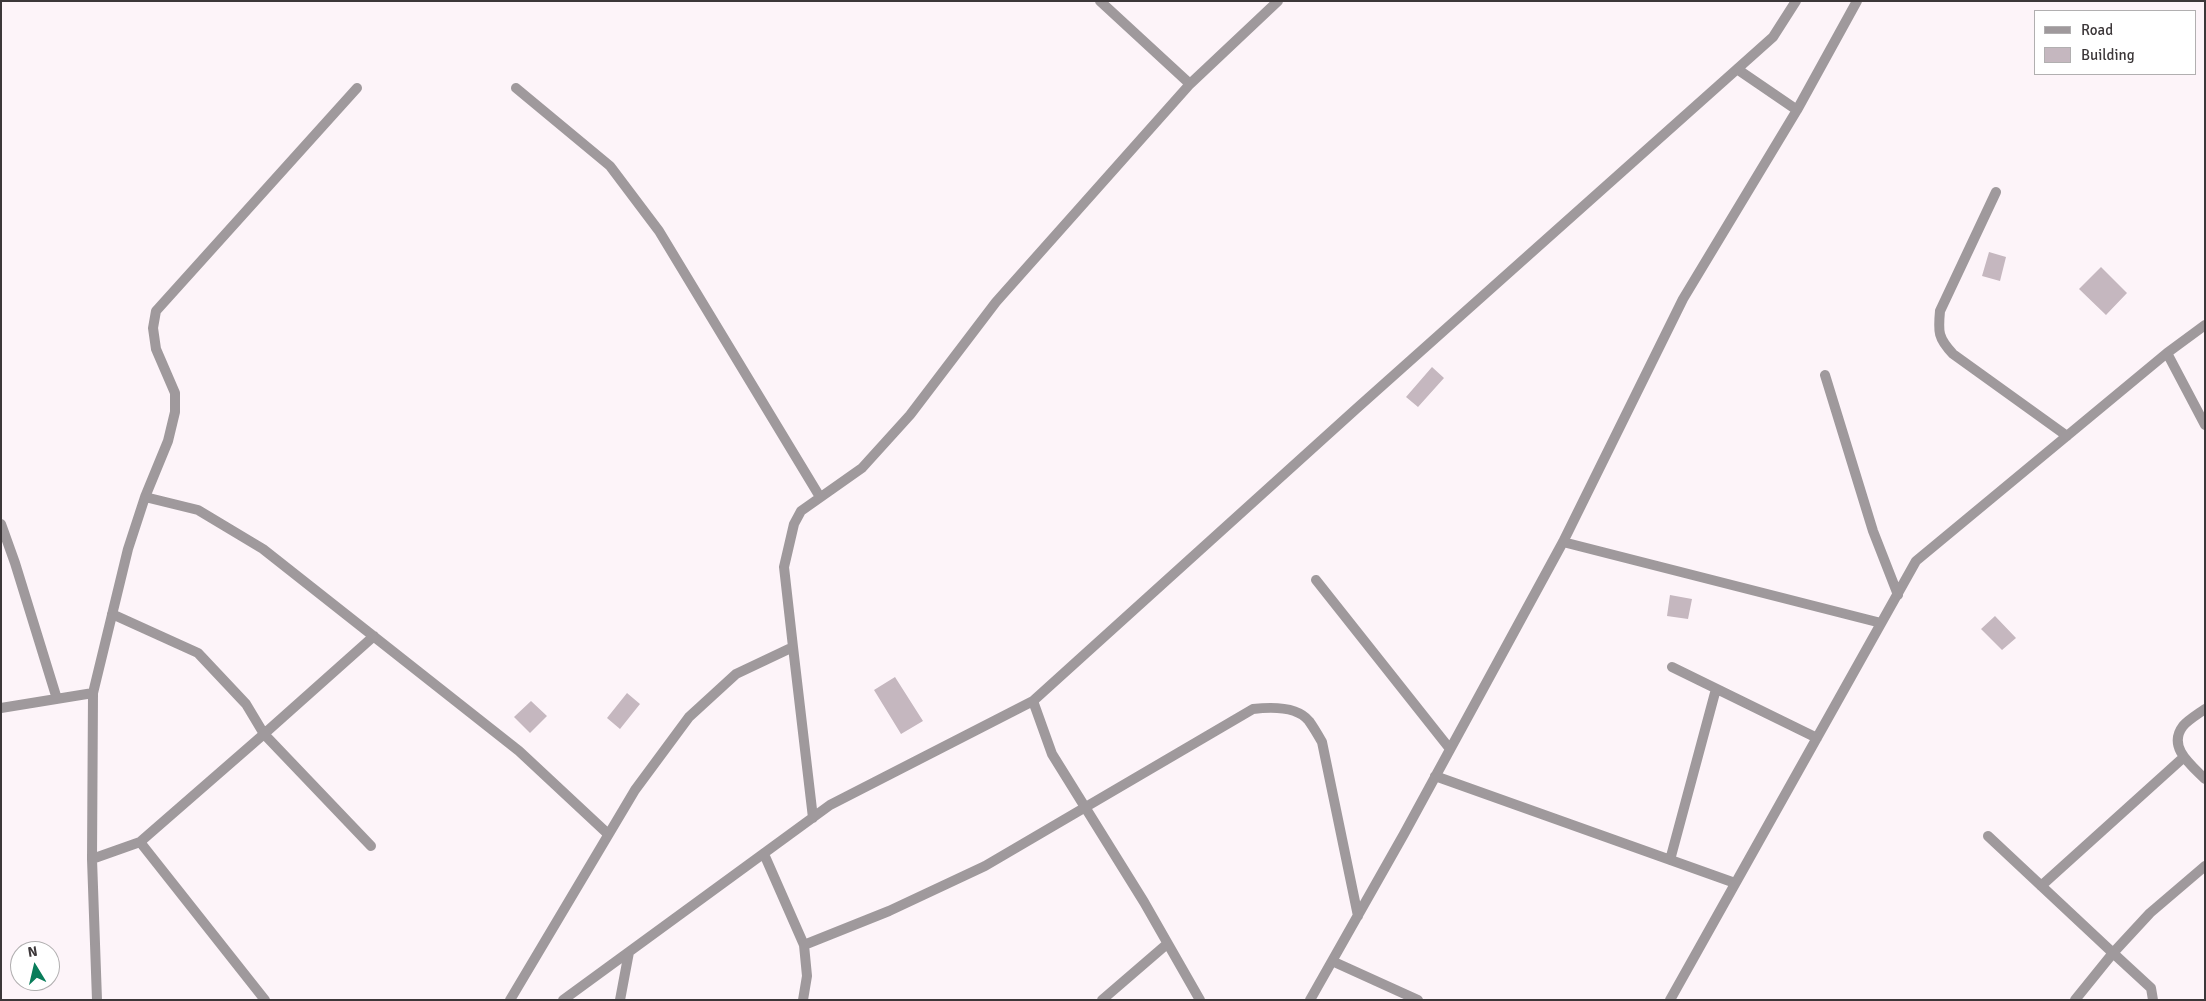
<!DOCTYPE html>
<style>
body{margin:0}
#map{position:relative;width:2206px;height:1001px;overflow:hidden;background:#fdf4f9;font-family:Signika,sans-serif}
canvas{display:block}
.frame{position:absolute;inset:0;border:2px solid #3c3739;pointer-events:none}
.legend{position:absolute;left:2034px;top:10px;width:162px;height:65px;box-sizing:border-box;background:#fff;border:1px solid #b1afb0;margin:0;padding:6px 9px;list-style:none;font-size:15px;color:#3c3739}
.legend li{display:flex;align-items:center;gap:10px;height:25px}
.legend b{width:25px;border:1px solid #b1afb0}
.north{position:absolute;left:10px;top:941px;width:50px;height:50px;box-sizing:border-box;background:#fff;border:1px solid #b1afb0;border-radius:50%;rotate:351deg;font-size:14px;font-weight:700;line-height:20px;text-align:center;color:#3c3739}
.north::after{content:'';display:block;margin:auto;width:18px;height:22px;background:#097d5a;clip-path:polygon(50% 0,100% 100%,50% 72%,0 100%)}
</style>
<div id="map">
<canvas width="2206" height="1001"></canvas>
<div class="frame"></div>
<ul class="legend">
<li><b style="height:6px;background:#9f999c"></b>Road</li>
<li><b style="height:14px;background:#c5b7bf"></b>Building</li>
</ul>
<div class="north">N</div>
</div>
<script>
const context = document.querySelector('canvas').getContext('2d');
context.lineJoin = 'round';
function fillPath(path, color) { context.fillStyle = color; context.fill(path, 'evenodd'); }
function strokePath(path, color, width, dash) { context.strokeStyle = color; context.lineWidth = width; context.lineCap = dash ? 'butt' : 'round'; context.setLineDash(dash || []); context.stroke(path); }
const building = new Path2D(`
 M1989,252L2006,257L2000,281L1982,276Z
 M2101,267L2127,293L2106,315L2079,289Z
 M1432,367L1444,378L1418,407L1406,397Z
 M1670,595L1692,599L1688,619L1667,616Z
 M1995,616L2016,638L2002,650L1981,629Z
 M895,677L923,721L901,734L874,690Z
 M627,693L640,704L620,729L607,718Z
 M531,701L547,716L530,733L514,717Z`);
const minor = new Path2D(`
 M1100,1L1190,84
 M516,88L610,166L659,231L820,497
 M1797,110L1857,1
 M1996,192L1940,311C1938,332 1938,338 1953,354L2067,436
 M2167,353L2205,425
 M1825,375L1873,531L1898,595
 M145,497L198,510L263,549L519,751L608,834
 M1,524L15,563L57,699
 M1563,542L1881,623
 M1316,580L1450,749
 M793,647L784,567L794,524L801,511L862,468L910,415L996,302L1190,84L1278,1
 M1672,667L1817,738
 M93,693L92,859L97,1000
 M1033,701L1052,754L1144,902L1200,1000
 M1,708L93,693L128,549L145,497L168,441L175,412V393L156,349L153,328L156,311L357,88
 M2205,709C2198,714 2188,720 2183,726C2167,747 2191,765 2205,779
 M1435,776L1735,883
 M1988,836L2113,953L2075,1000
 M140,842L265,1000
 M371,846L264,734L374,636
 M764,854L804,945L889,911L985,866L1253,709C1270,707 1297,706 1309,721C1314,728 1318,735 1322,742L1358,916
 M92,859L140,842L264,734L246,704L198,653L112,614
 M1670,860L1716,689
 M2041,886L2184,757
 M1332,961L1418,1000
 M510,1000L635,790L689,717L736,674L793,647L813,818
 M563,1000L830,805L1033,701L1356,409L1773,37L1796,1
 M620,1000L629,952
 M803,1000L807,976L804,945
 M1102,1000L1167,944
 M1310,1000L1404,834L1563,542L1683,299L1797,110L1737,69
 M1670,1000L1916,561L2167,353L2205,325
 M2153,1000L2151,988L2113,953L2150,913L2205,866`);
fillPath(building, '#c5b7bf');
strokePath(minor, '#9f999c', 10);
</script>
